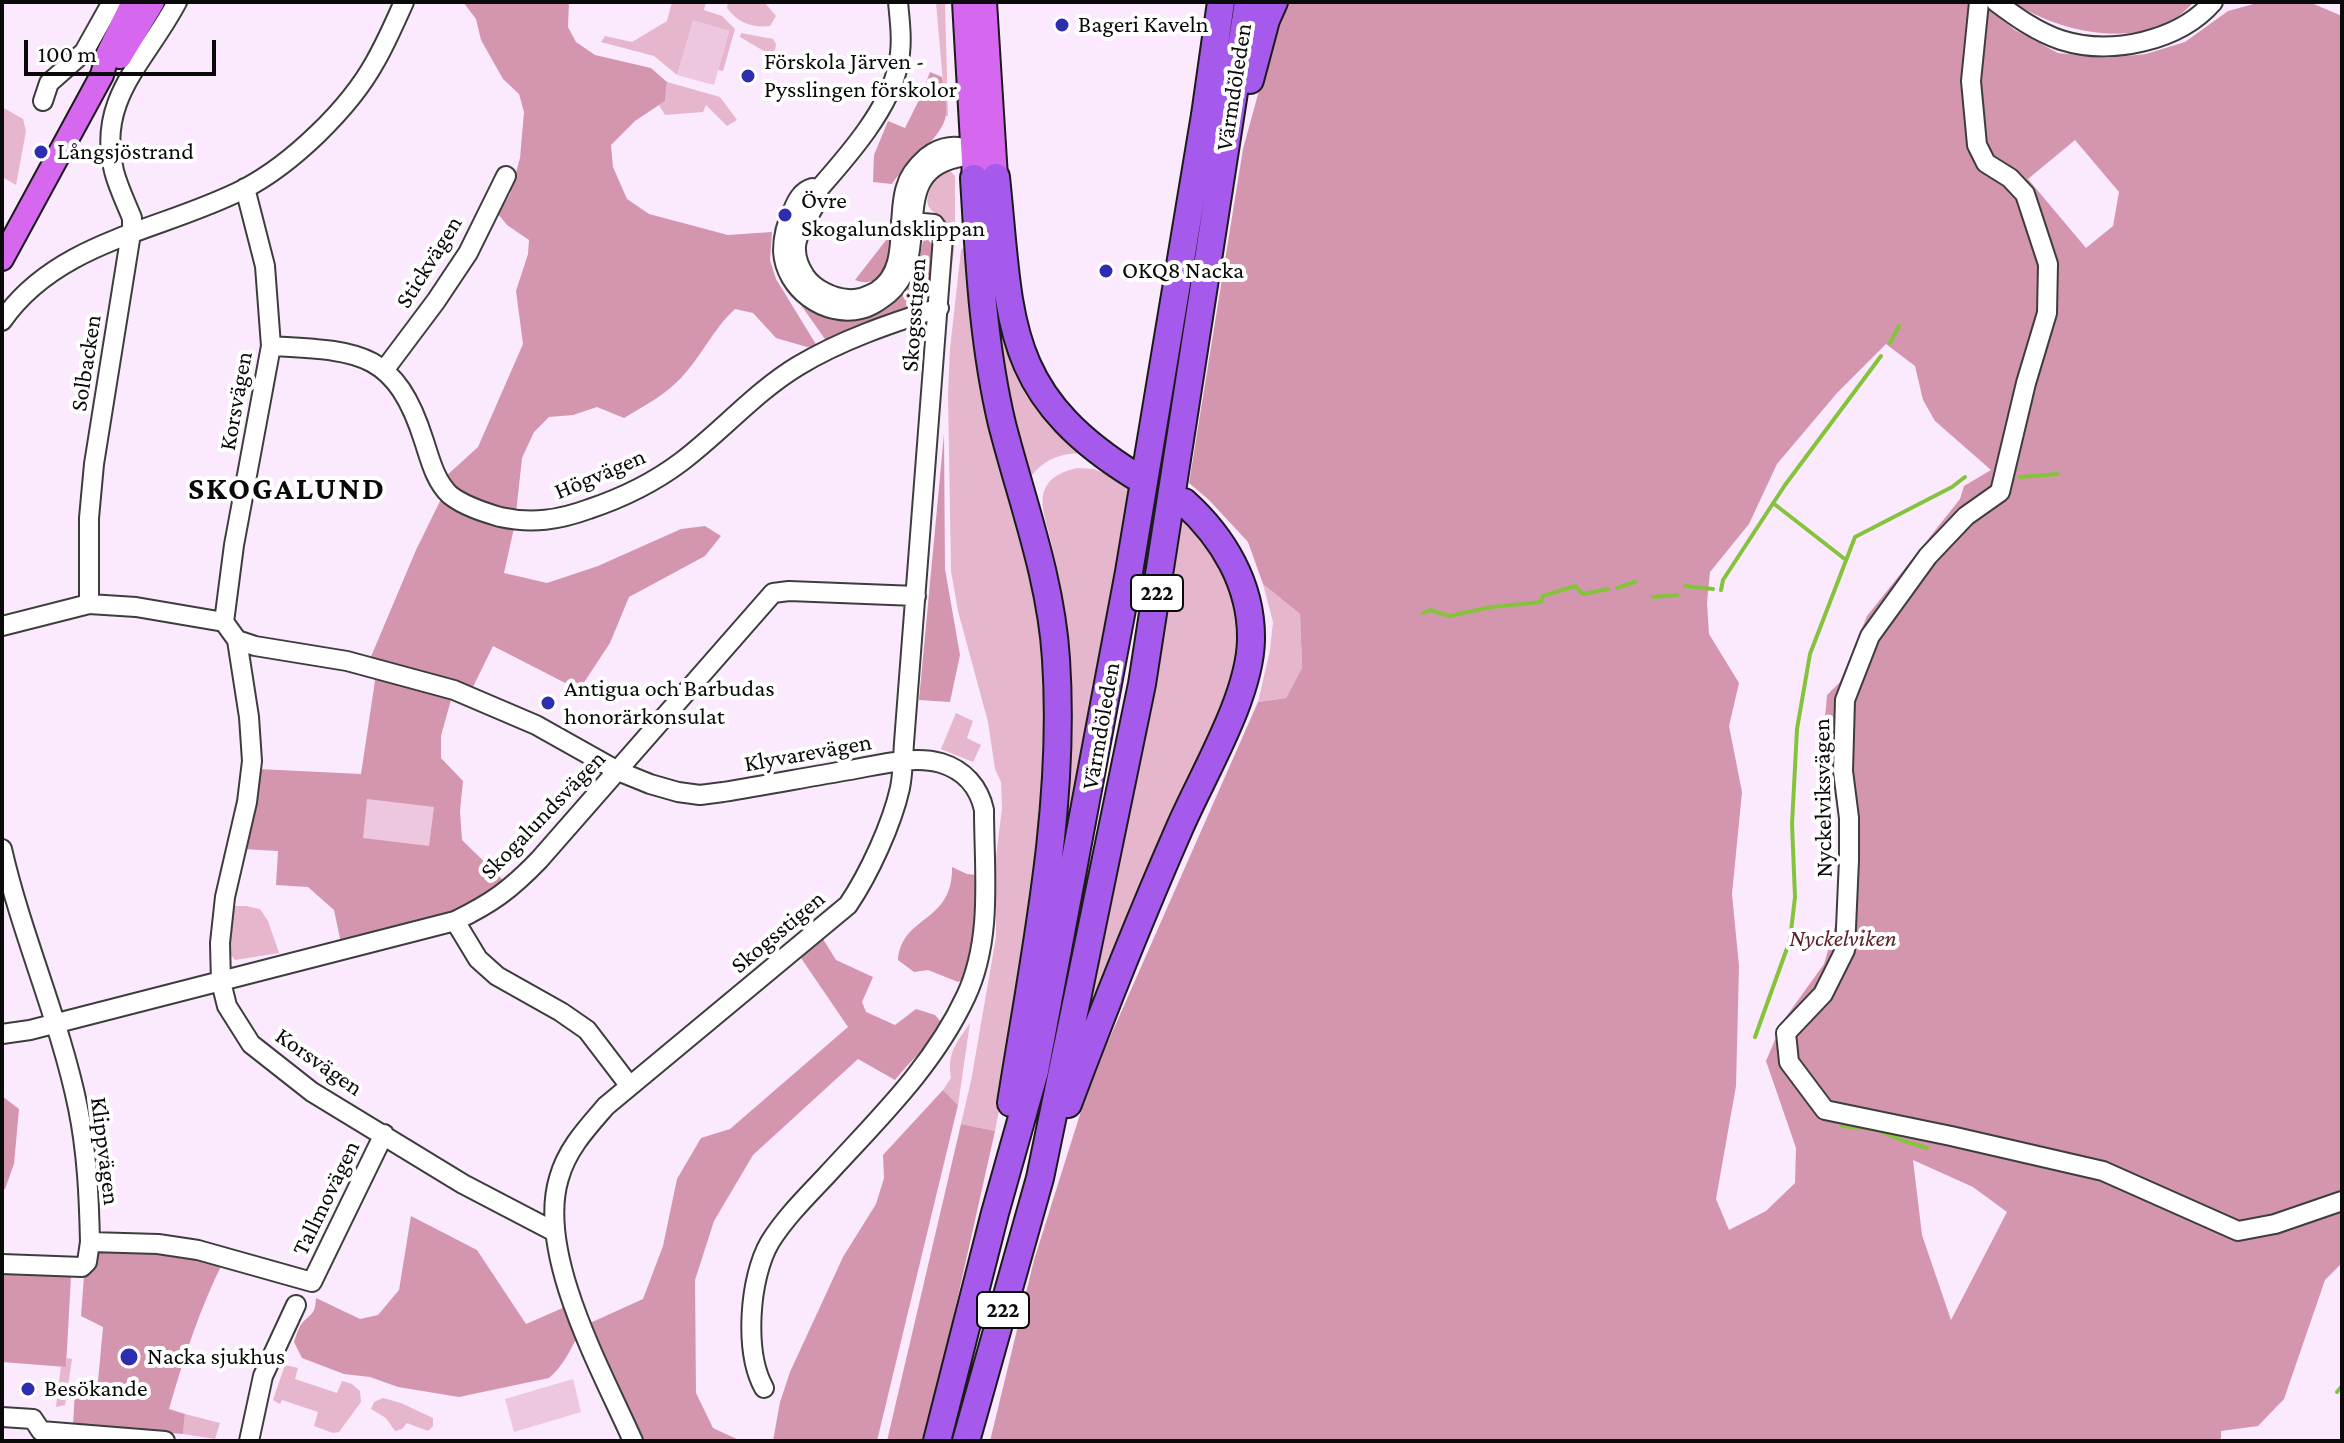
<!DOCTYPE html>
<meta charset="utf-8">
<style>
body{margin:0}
#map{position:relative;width:2344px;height:1443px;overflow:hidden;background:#fbe9fe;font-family:"Crimson Pro",serif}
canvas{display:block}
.frame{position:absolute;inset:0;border:4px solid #0a0a0a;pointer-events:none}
.scale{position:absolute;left:24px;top:40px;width:192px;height:36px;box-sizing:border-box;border:4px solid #0a0a0a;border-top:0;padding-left:10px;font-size:24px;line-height:28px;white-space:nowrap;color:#0a0a0a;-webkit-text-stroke:6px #fff;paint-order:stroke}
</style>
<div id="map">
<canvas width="2344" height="1443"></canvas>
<div class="frame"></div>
<div class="scale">100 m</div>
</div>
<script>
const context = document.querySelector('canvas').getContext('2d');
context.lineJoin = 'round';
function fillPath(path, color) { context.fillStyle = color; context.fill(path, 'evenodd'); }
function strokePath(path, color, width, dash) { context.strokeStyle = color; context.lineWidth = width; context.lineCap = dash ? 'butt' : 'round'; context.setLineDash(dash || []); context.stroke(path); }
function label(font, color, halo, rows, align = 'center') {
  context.font = font + ' "Crimson Pro",serif'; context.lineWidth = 8; context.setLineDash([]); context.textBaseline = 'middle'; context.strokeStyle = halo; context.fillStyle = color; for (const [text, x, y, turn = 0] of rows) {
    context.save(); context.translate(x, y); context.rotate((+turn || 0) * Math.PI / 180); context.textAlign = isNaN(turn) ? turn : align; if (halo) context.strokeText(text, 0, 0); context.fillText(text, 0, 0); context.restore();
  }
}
const green = new Path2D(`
 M672,2H706L704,10L722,16L735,29L723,71L718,70L729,31L694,21L677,75L654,56L601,42L605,36L632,42L667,21Z
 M728,2H764L776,16L770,26C752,28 738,23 727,8Z
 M936,2H945L948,116H946Z
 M741,33L773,39L776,44L774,57L740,37Z
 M667,82L720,97L737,120L727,126L706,105L703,112L665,115L659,105L665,101Z
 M2,107L23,119L26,131L16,185L2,177Z
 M945,170L950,171L955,176V241L950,282L947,283C948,267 952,248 950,232C946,209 919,217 930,190C933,181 938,175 945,170Z
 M967,245L970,310L982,390L1024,533L1046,655L1044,808L1009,1058L995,1131L961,1124L971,1081L996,937V857L1002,808L1001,782L995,769L988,722L958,611L951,571L948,393L950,349L961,250Z
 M987,251L996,289L1086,454C1061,451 1039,461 1027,483L1011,426Z
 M1077,468L1094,469L1133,485L1100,688L1041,969L1071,704C1070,649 1064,595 1051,542C1048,526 1037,502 1046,487C1052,475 1065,471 1077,468Z
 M1182,513L1223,564L1241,627L1234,682L1086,1028L1135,786Z
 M1263,584L1300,614L1302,668L1286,698L1258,702L1270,650L1273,622Z
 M956,713L973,721L967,738L981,745L973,762L941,749Z
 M231,906H246L260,909L268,921L279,953L235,960L228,951Z
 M970,1023L958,1105L943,1090L951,1078C947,1052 956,1044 970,1023Z
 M67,1358L72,1359L65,1405L56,1407L61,1366L66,1367Z
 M285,1365L298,1368L295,1379L337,1393L342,1381L352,1384L360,1391L361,1402L339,1432L333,1433L314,1426L318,1412L282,1400L280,1404L273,1400Z
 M383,1398L401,1403L433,1418V1426L428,1431L407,1423L402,1429L395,1431L386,1418L371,1409L374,1402Z
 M185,1414L220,1423L215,1439L183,1434Z`);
const forest = new Path2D(`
 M463,2H569L568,27L576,42L595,55L651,68L667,82L665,101L635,121L611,145L613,167L627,199L649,214L728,235L772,232L770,260L776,279L817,346L807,347L776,338L753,313L735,309C713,329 701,357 681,378C665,395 644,406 624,418L597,407L573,415L549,417L534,432L522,458L516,513C489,506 461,501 445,477L478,447L523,344L516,291L528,254L529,240L507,225L498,214L510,194L520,158L524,112L519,94L503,79L481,40L476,19Z
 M1288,2H1980L2015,30L2058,53L2108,58L2146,54L2185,42L2228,11L2261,2H2309L2342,16V1263L2325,1280L2284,1399L2258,1426L2221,1431V1441H990L1034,1260L1082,1108L1107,1044L1258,702L1286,698L1302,668L1300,614L1263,584L1248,542L1209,500L1189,483L1243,149L1272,43ZM2075,140L2119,192L2113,226L2086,248L2028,179ZM1886,344L1915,366L1923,400L1935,421L1991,470L1964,486L1960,499L1867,616L1840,682L1827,695L1820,776L1834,792L1841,826V906L1824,964L1783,1021L1766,1061L1796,1148L1795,1183L1766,1211L1729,1230L1716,1199L1736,1086L1739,966L1732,894L1742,792L1729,726L1739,683L1709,634L1707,603L1710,572L1749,524L1777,464L1837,393ZM1913,1160L1973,1187L2007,1212L1951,1320L1922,1235Z
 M2013,2H2194C2187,9 2178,18 2169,22C2120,46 2056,30 2013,2Z
 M930,72L942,77C944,89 947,103 946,115C943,138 905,163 892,184L873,182L874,155L888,121L905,128L922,94Z
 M890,235C897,258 883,291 855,280Z
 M928,240L932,244L931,289L921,304L827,342L796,298C804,305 813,312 822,316C853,328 894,311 911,283C918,271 920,255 923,241Z
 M944,434L945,569L960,655L950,702L919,700Z
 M442,497L514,528L504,573L547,583L598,566L681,529L705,526L721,536L705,556L629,597L610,643L579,690L493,646L472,689L370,659L416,550Z
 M376,674L452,696L441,736V758L463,781L460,811L462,840L504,881L474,907L341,943L334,910L308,887L276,885L278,851L243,849L259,769L361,774Z
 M952,867L967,874L977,875L976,939L965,978L958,982L928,970L914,972L898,960C902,914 953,924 952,867Z
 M823,939L836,960L873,977L862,1002L866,1012L895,1025L916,1009L935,1015L943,1024C929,1045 911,1060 895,1080L858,1059L753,1155L714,1221L695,1280L696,1393L713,1428L741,1441H641L590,1323L643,1299L663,1246L677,1179L701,1138L730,1129L848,1027L801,958Z
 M943,1090L958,1105L877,1441H773L780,1402L790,1372L843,1257L876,1204L884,1178L883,1155Z
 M2,1096L19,1109L14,1164L5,1189L2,1190Z
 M961,1124L995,1131L952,1323L923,1441H887Z
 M411,1216L477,1250L526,1324L565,1307L578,1335C570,1351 563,1366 549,1378L459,1397L398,1387L370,1377L344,1374L302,1358L294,1342C296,1336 299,1326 303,1322C313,1312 315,1314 316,1298L360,1319L378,1315L399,1290Z
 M122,1246L224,1260C200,1308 184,1357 169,1409L185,1414L183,1434L73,1426L75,1390L97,1392L103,1327L81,1316L84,1276L100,1249Z
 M2,1274L71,1276L66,1367L2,1362Z`);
const pitch = new Path2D(`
 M693,20L729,31L714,85L677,75Z
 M367,799L434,807L429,846L363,838Z
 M573,1379L581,1412L514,1432L505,1399Z`);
const stream = new Path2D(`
 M1890,343L1899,326
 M2020,477L2058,474
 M1773,503L1846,560
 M1685,586L1713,589
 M1617,588L1635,582
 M1721,590L1723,580L1785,485L1881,356
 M1653,597L1677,595
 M1423,613L1430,610L1449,616L1492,607L1541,602L1543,596L1575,586L1583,594L1608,589
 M1755,1037L1790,940L1795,897L1792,824L1797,729L1810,654L1855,537L1952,487L1965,477
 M1842,1126L1875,1129L1904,1141L1927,1148
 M2337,1392L2342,1386`);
const minor = new Path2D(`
 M1979,2L1971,81L1977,145L1986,163L2010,178L2025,194L2048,264L2047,313L2026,383L2000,492L1966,516L1928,556L1870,636L1845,700L1843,771L1849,818V860L1845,950L1823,994L1786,1033L1789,1062L1825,1110L1951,1136L2103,1171L2238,1231L2275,1224L2342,1201
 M1996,2C2016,17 2037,32 2061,40C2111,56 2179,41 2213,2
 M43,101L49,83L84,52L112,2
 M973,150C956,145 942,145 927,157C918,165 909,175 906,187C895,220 911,269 877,291C868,296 858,300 848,299C832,298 814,289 805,276C783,242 806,225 819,197L812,188C802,191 797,200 793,210C787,222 783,237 783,251C785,289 825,318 861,309C871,307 880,300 888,294C935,255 885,174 956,158C966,156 974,150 985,149
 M817,191C846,158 890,109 898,65C903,44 900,23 898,2
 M2,321C58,240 162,231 244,189C292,164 349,109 375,62C386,43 395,22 404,2
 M271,346C357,351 395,349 424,441C430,459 435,481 450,495C464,506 483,512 500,517C532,524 559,520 589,509C622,498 653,483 681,462C721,432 755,392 798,366C841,340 891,323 939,308
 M385,369L436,301L468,253L506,176
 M89,604V518L94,464L132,227V218C126,203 118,187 114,171C96,99 146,61 177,2
 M224,622L234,545L271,346L265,266L245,188
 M2,626L89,604L136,607L224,622L237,640L255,646L347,661L454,690L536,725L618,771L650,784L678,792L700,795L723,792C766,785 808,777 850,770C878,765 914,755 941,763C964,770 979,787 984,810C984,872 993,938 966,996C933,1067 877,1120 825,1177C806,1197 785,1218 770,1242C749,1278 744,1352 764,1388
 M237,640L249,717L252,761L247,802L225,897L220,943L221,982L227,1006L251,1044L312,1092L463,1184L553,1231
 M2,849C22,937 60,1020 78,1108C87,1152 89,1197 90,1242L158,1244L198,1250L312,1282L384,1134
 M455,921L478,959L497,976L561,1012L587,1030L629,1085
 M2,1034L30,1030L455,921C492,903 510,890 539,860L773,593L789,591L916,596
 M2,1264L82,1267L87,1262L90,1242
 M2,1417L33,1419L41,1431L165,1441
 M249,1441L263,1376L296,1305
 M633,1441C602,1371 536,1254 559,1178C567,1149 587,1128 606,1106L848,905C869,874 892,824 900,788C903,773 903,757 904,743L943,237L934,224L901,221`);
const major = new Path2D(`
 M964,2L974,178
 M985,2L996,177
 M120,57L153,2
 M2,259L102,75L108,53L133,2`);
const highway = new Path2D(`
 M1250,80L1266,20L1274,2
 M996,177C1011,318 1001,393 1135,476
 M974,178C979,261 983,344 1002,424C1022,502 1051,578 1056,659C1066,807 1034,957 1011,1103
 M1068,1104C1103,1011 1140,918 1180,827C1203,774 1250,697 1251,640C1252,585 1223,537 1184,502
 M937,1441L995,1213L1035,1071L1129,572L1205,115L1221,2
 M966,1441L1040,1178L1142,684L1248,2`);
const markers = [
 [1062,25,8,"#2e2db0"],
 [748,76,8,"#2e2db0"],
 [41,152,8,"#2e2db0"],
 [785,215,8,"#2e2db0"],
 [1106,271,8,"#2e2db0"],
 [548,703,8,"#2e2db0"],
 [129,1357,10,"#2e2db0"],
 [28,1389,8,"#2e2db0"]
];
const shields = [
 [1157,593,52],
 [1003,1310,52]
];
const shieldNames = [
 ["222",1157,593],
 ["222",1003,1310]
];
const poiNames = [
 ["Bageri Kaveln",1078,25],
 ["Förskola Järven -",764,62],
 ["Pysslingen förskolor",764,90],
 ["Långsjöstrand",57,152],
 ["Övre",801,201],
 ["Skogalundsklippan",801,229],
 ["OKQ8 Nacka",1122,271],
 ["Antigua och Barbudas",564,689],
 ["honorärkonsulat",564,717],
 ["Nacka sjukhus",147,1357],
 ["Besökande",44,1389]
];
const streetNames = [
 ["Värmdöleden",1234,87,-81],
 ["Stickvägen",429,262,-58],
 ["Skogsstigen",914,315,-86],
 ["Solbacken",86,363,-81],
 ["Korsvägen",236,401,-80],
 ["Högvägen",600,474,-23],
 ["Värmdöleden",1101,726,-80],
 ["Klyvarevägen",808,753,-10],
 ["Nyckelviksvägen",1823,798,-91],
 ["Skogalundsvägen",543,815,-46],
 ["Skogsstigen",778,932,-40],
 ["Korsvägen",319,1062,35],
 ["Klippvägen",105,1151,83],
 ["Tallmovägen",326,1198,-64]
];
const parkNames = [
 ["Nyckelviken",1843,939]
];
const districtNames = [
 ["SKOGALUND",287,489]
];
fillPath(green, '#e5b6cc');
fillPath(forest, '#d496af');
fillPath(pitch, '#edc7dd');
strokePath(stream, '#86c33d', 4);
strokePath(minor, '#3d3d3d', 22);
strokePath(major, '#1b1b1b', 26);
strokePath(highway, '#1b1b1b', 30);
strokePath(minor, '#fff', 18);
strokePath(major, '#d667ef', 22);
strokePath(highway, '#a55aeb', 26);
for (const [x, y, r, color] of markers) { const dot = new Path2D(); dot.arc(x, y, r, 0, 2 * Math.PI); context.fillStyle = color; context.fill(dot); strokePath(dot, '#fff', 3); }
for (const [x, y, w] of shields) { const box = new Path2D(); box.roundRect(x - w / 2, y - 18, w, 36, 6); context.fillStyle = '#fff'; context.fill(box); strokePath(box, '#0a0a0a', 2); }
label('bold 22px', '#0a0a0a', null, shieldNames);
label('24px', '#0a0a0a', '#fff', poiNames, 'left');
label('24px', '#0a0a0a', '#fff', streetNames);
label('italic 24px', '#5d2029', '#fff', parkNames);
context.letterSpacing = '2px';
label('bold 32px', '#0a0a0a', '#fff', districtNames);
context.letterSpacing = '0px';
</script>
